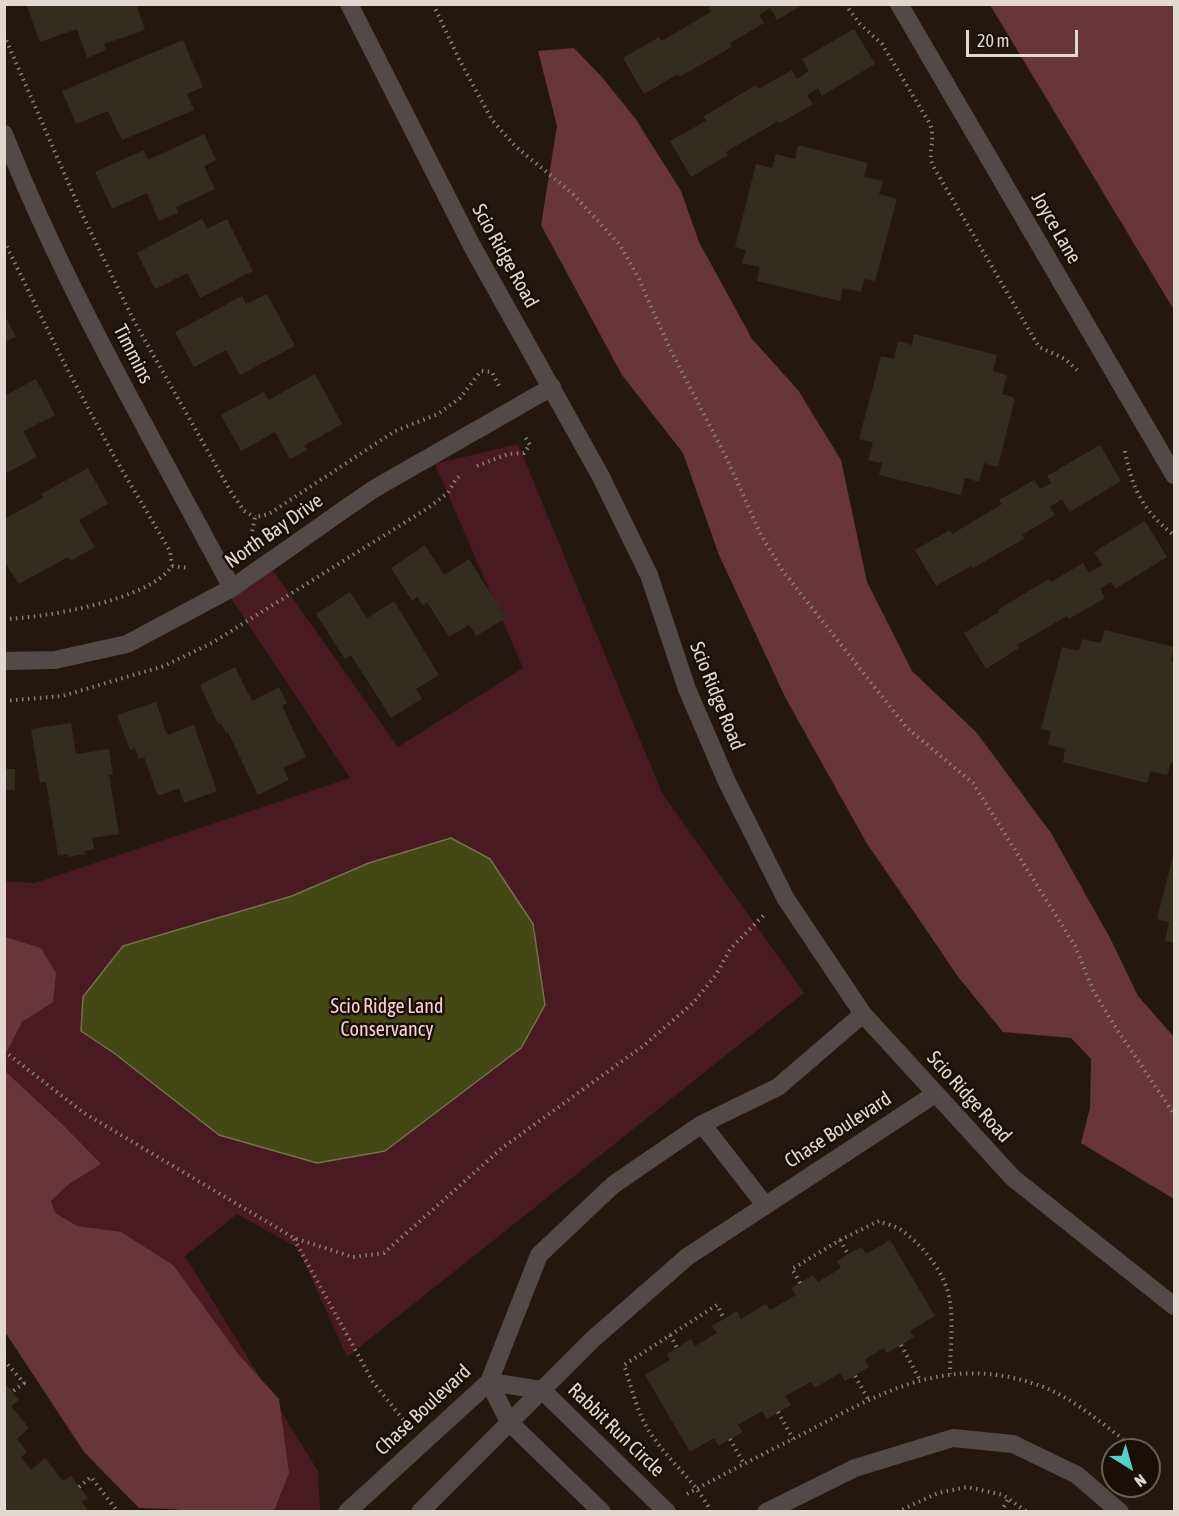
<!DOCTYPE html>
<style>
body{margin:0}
#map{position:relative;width:1179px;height:1516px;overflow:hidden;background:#24180e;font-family:"Asap Condensed",sans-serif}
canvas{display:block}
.frame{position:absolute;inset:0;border:6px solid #e1d8d1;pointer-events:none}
.north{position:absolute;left:1101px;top:1438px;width:60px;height:60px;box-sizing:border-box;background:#1a0f06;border:2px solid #6a5f57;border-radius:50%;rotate:143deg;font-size:16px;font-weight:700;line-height:24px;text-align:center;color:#e1d8d1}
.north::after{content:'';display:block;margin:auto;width:21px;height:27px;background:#55cec6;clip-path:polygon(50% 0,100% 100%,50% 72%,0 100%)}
.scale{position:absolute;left:966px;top:30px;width:112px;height:27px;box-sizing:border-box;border:3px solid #e1d8d1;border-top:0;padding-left:8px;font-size:18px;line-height:21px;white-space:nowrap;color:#e1d8d1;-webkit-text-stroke:4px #1a0f06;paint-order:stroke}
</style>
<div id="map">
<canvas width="1179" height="1516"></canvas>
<div class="frame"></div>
<div class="north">N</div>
<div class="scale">20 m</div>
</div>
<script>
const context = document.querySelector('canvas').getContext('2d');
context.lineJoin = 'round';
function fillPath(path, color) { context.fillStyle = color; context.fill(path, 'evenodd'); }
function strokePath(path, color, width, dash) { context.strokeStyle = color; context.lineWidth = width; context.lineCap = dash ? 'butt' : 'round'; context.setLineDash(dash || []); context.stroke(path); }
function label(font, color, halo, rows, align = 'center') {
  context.font = font + ' "Asap Condensed",sans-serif'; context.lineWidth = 5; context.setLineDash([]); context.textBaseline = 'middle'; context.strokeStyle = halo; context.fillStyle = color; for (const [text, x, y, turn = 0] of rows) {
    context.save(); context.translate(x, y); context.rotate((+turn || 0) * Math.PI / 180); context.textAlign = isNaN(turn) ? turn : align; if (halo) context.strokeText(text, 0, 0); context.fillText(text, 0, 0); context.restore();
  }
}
const green = new Path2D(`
 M518,444L662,793L804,993L347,1357L298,1248L237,1214L185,1256L318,1471L320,1511H168L167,1506L5,1296V881L35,883L350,778L229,595L271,568L398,747L523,668L435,464Z`);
const forest = new Path2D(`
 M990,5H1174V310Z
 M574,48L601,76L635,118L681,191L699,242L752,339L798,390L841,460L867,582L912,671L977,733L1051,833L1110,938L1138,996L1174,1037V1199L1081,1143L1090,1108L1091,1059L1071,1038L1003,1032L959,978L866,842L785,697L719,555L683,453L622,375L541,225L557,126L538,51Z
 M5,937L41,948L56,973L53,1002L22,1022L5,1055Z
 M4,1070L63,1125L101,1164L69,1184L51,1201L55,1213L77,1226L121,1232L173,1265L239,1355L279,1399L289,1473L274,1511L184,1512L176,1509L139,1508L84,1452L5,1332Z`);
const water = new Path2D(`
 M451,838L490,859L533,924L545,1005L521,1048L385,1151L317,1163L219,1135L114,1053L81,1031L83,997L123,946L292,896L369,863Z`);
const building = new Path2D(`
 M26,4H136L145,30L104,44L106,50L87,58L77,29L40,42Z
 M715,4H804L777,20L770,8L759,15L764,23L730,43L732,47L679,77L678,74L644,94L623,58L659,37L661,41L711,12L708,8Z
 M854,29L875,64L822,96L818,88L807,95L813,104L780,123L778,121L726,152L728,155L691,177L670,141L706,121L704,116L756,85L758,89L792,70L797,79L809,71L802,59Z
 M183,40L203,87L187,94L194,110L122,140L108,111L76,124L62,91Z
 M204,134L216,160L204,166L215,189L176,207L178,213L159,221L147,193L112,209L95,172L144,150L148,160Z
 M798,145L868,163L864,177L883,181L879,194L897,199L875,281L865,279L861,292L843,288L840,301L757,281L760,267L742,263L746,250L735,247L756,164L772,168L776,154L795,159Z
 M202,219L207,229L227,219L253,271L200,298L187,273L155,289L137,253Z
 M267,294L295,346L240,375L226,350L194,367L175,332L242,296L246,304Z
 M4,314L16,337L4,342Z
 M914,334L997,355L993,371L1007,375L1002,394L1015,398L998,467L984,463L979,482L965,478L961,495L879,475L882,463L868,460L873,442L859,439L881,356L894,359L898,341L912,345Z
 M315,374L342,424L304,446L307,450L290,459L275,432L241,451L221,415L264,392L269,400Z
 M36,379L55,415L23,431L37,457L4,474V396Z
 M1100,445L1121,481L1070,512L1062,499L1050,507L1055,515L1022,535L1025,538L972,569L971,566L936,586L915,550L950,530L952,534L1002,504L999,500L1034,480L1040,489L1052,483L1047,476Z
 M88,468L108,504L79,520L95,547L70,561L68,557L19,584L4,561V519L43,498L41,494Z
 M1145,521L1167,557L1115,589L1111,582L1100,589L1105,598L1069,619L1067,616L1017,645L1019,648L986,669L964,633L999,612L997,610L1049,579L1051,582L1083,563L1089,573L1102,565L1094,552Z
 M425,545L444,575L469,559L506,618L476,636L469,625L449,637L427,602L423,605L417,597L412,601L391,568Z
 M350,592L367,618L394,601L439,675L416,689L422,699L391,718L351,655L345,659L316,614Z
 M1105,630L1174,647L1171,661L1174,662V763L1171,762L1167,775L1150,771L1147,783L1063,762L1065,749L1048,744L1051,731L1041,729L1062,647L1079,651L1082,639L1101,643Z
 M235,667L252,701L279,687L287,703L282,706L306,757L283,768L289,780L258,795L228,732L226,733L221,723L218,724L200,685Z
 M156,702L167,735L194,725L217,791L184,803L179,788L158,796L144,757L139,759L135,748L130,750L117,715Z
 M71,723L76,754L109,749L113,775H109L119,834L92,838L94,849L84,851L85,854L68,857L67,854L58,856L46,782L40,783L31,729Z
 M5,769H15V790H5Z
 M1174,852V943L1165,941L1169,922L1157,919Z
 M890,1240L935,1316L910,1331L914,1337L901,1345L887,1353L884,1348L865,1359L869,1367L845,1381L840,1373L815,1388L811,1382L785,1396L791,1405L767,1419L762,1411L738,1425L743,1432L730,1439L719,1446L714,1438L690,1452L645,1375L670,1360L667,1354L691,1339L695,1346L717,1333L712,1326L737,1311L741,1319L766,1304L770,1310L796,1295L791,1288L813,1275L818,1282L841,1268L837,1261L848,1254L862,1247L866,1254Z
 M4,1382L19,1400L11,1406L29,1428L17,1439L27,1452L21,1457L31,1470L45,1458L63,1481L71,1476L88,1498L82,1502L89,1512H4Z`);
const path = new Path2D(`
 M433,4L460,61L492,120L515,146L572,193L620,245L638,277L670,349L727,459L760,533L782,570L907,728L973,783L1075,946L1093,990L1114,1025L1174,1114
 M845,4L860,24L882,44L930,124C936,142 927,151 933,166L1039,347L1065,359L1077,370
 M4,35L81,212L134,321L231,492L244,511L255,517
 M4,241L64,363L115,458L170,551L172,566
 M1125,451C1132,489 1143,511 1174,535
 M477,466L508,454L524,453L530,445L524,435
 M251,537L255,517L269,514L395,431L438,414L460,398L481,371L492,372L499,386
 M4,619C44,618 150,600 172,566L189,568
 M4,701L62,696L164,666L212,643L428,508L448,493L456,479L462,474
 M4,1051L84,1113L294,1238L353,1257L384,1253L502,1148L643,1046L693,1003L716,975L731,948L764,915
 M294,1239L373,1382L405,1422
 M840,1240L848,1254
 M800,1283L792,1269L840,1240L879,1221C886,1224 895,1226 901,1230C920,1243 940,1267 947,1289C955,1313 950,1348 950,1374
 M670,1335L677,1348
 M901,1345L920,1380
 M4,1360L24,1383L12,1392
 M855,1376L868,1399
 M778,1412L793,1439
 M730,1439L744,1464
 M79,1487L91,1477L118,1512
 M687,1494C724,1474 763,1454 801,1435C880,1393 947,1353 1038,1385C1070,1396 1096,1419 1123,1439
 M711,1512C695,1479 664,1458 646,1426C636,1408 631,1385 624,1365L717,1305L724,1319
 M897,1512L938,1493L967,1487L1003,1495L1027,1512
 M1001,1512L1008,1499`);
const minor = new Path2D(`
 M349,4L472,246L600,475L649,575L687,689L727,782L786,899L863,1014L1013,1178L1174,1306
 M899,4L1174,475
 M4,134C66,291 153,439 232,588
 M4,661L55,660L127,644L232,588L372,490L552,387
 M702,1124L765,1205
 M347,1512L489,1382L539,1255L613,1185L702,1124L778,1087L863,1014
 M420,1512L593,1339L687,1257L935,1094
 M602,1512L509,1422L489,1382L542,1390L667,1512
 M766,1512L855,1468L953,1438L1013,1444L1077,1475L1120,1512`);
const streetNames = [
 ["Joyce Lane",1056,228,60],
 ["Scio Ridge Road",505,256,61],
 ["Timmins",133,354,63],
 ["North Bay Drive",274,531,-35],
 ["Scio Ridge Road",717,696,68],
 ["Scio Ridge Road",969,1097,48],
 ["Chase Boulevard",838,1130,-33],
 ["Chase Boulevard",423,1410,-43],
 ["Rabbit Run Circle",616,1430,44]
];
const parkNames = [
 ["Scio Ridge Land",387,1007],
 ["Conservancy",387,1030]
];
fillPath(green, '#491a21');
fillPath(forest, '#68353b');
fillPath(water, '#434814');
strokePath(water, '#72734d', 1.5);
fillPath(building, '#332d1e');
strokePath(path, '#8a8077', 4, [1.5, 4.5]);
strokePath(minor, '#524a48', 18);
label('20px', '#e1d8d1', '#1a0f06', streetNames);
label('20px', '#f7d3d5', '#1a0f06', parkNames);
</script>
